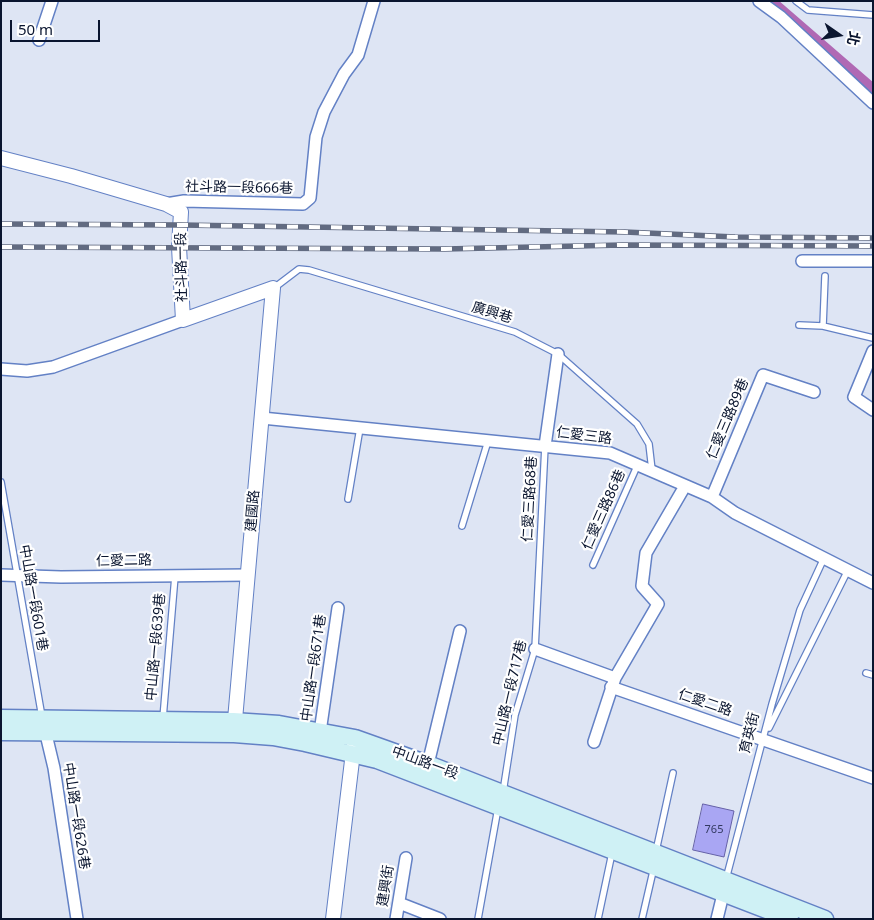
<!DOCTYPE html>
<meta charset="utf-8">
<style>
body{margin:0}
#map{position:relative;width:874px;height:920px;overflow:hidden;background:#dee5f4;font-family:"Noto Sans","Noto Sans TC",sans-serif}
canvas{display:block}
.frame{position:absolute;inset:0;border:2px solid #0a152f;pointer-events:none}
.north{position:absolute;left:814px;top:10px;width:50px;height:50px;-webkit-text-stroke:4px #fff;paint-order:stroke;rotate:103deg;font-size:14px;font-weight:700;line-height:20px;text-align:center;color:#0a152f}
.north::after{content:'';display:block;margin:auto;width:18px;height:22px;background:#0a152f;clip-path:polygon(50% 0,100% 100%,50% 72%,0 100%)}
.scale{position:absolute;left:10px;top:20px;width:90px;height:22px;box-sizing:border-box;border:2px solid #0a152f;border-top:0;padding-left:6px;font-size:15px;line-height:18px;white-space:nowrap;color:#0a152f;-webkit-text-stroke:4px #fff;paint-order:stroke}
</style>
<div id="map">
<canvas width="874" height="920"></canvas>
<div class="frame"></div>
<div class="north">北</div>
<div class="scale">50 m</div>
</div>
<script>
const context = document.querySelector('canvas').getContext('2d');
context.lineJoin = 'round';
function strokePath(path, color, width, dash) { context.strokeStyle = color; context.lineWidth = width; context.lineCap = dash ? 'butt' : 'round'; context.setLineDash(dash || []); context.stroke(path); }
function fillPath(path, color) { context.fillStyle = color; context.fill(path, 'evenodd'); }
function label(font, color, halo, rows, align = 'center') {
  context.font = font + ' "Noto Sans","Noto Sans TC",sans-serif'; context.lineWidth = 4.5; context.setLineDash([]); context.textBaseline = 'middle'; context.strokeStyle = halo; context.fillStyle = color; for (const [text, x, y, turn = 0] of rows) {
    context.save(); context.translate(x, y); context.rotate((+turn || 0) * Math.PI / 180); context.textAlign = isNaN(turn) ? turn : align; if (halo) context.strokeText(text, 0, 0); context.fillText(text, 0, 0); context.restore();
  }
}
const canal = new Path2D(`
 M770,1L873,90`);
const building = new Path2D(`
 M703,804L734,811L724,857L693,850Z`);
const service = new Path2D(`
 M796,1L808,10L873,15
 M274,288L299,269L309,270L515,332L558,354L637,424L649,444L652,470
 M799,325L823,326L873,338
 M823,326L825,276
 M1,482L42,717
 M348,499L360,428
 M462,526L488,441
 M593,565L638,464
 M866,673L873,675
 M163,718L175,576
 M769,728L848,570
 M503,792L515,715L535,649L545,446
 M656,851L673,773
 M726,879L772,704L800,610L824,558
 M478,919L498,808
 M598,919L612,853
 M642,919L654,867`);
const minor = new Path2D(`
 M759,1L781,17L873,103
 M39,40L52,1
 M166,204L184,201L303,204L310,198L316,137L324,112L344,74L358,55L374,1
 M802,261H873
 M873,351L854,397L873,410
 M1,369L27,371L53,367L183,320
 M262,418L610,453L712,497L735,513L873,583
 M545,446L558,354
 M712,497L763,375L814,392
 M1,575L61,577L248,575
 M535,649L615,678
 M611,687L873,778
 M44,726L54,768L77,919
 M320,732L338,608
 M594,742L615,678L658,604L642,586L646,553L685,486
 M428,764L460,631
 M399,903L440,919
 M396,919L406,858
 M717,919L725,886`);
const tertiary = new Path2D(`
 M1,158L71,176L166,204L181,212L179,247L183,320L273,288L234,731
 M333,919L354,744`);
const secondary = new Path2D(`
 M1,718L233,721L279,724L355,738L428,764L825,919
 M1,732L234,734L273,737L305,743L377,760L790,919`);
const rail = new Path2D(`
 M1,224L181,225L625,232L735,237L873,238
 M1,247L445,249L622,245L873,246`);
const numberNames = [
 ["765",714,830]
];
const streetNames = [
 ["社斗路一段666巷",239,188,1],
 ["社斗路一段",182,267,-91],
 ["廣興巷",492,313,17],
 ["仁愛三路89巷",728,419,-67],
 ["仁愛三路",584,436,7],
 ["仁愛三路68巷",530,499,-87],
 ["仁愛三路86巷",604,510,-66],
 ["建國路",253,511,-85],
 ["仁愛二路",124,561,-1],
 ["中山路一段601巷",33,598,80],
 ["中山路一段639巷",156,647,-85],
 ["中山路一段671巷",314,668,-82],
 ["中山路一段717巷",510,693,-77],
 ["仁愛二路",705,703,19],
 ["育英街",750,733,-76],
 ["中山路一段",425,763,20],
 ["中山路一段626巷",76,816,81],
 ["建興街",386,886,-81]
];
strokePath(canal, '#b069b4', 12);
fillPath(building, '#a9a6f3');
strokePath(building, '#6561a7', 1);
strokePath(service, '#6381c5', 8);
strokePath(minor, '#6381c5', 14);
strokePath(tertiary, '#6381c5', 16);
strokePath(secondary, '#6381c5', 19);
strokePath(service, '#fff', 5.5);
strokePath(minor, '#fff', 11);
strokePath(tertiary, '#fff', 14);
strokePath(secondary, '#cff1f5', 16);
strokePath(rail, '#626b81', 5.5);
strokePath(rail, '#fff', 4, [11]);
label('11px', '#323960', null, numberNames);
label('14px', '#0a152f', '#fff', streetNames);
</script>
